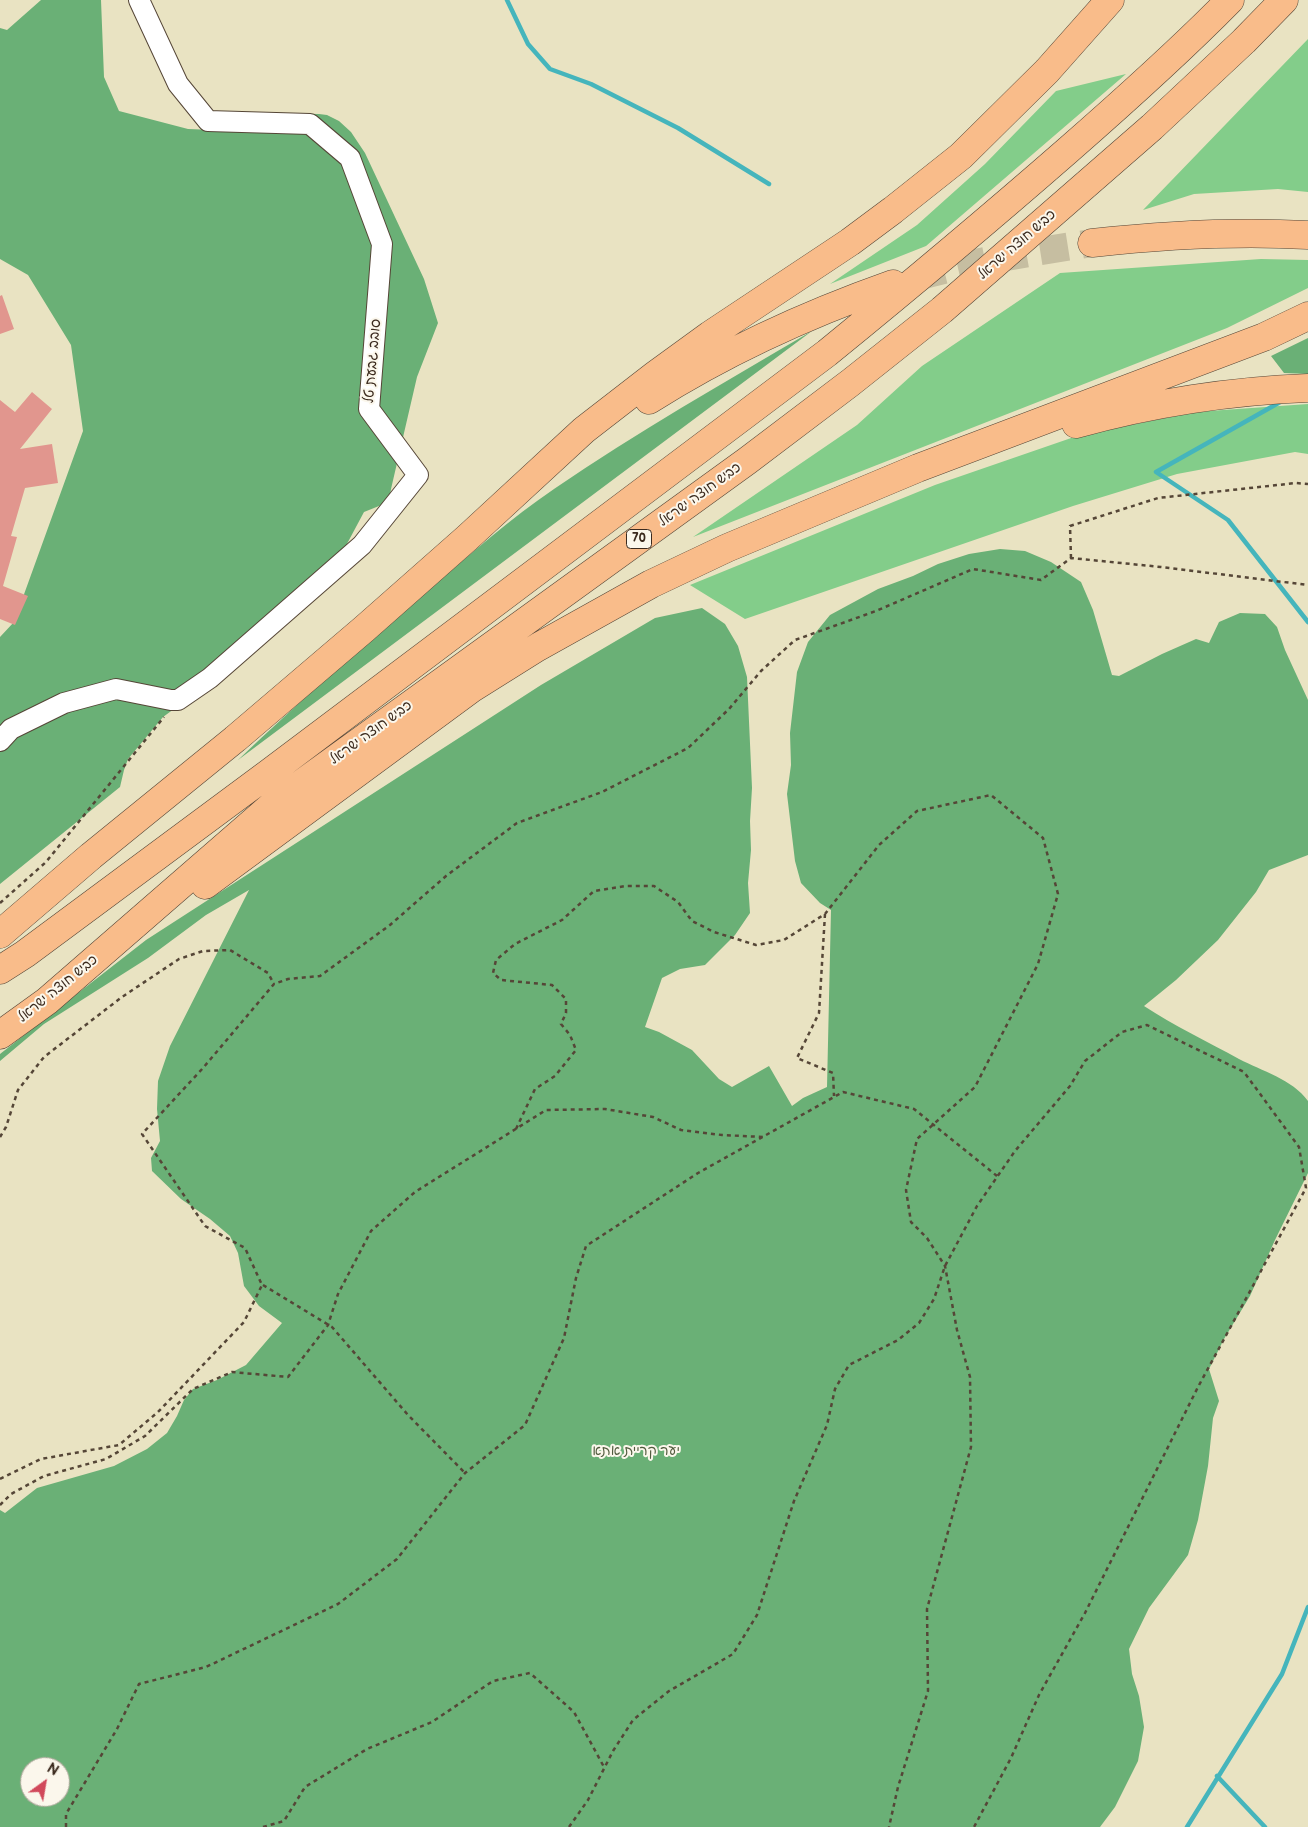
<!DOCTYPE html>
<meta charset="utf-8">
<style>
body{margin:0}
#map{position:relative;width:1308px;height:1827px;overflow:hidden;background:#e9e3c2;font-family:"Balsamiq Sans",sans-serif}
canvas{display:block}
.north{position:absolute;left:20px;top:1757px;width:50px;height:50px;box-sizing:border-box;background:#fbf7ec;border:1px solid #aea59a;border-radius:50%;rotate:32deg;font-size:14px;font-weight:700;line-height:20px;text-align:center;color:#3b2a1e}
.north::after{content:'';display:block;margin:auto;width:18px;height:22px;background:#d1495b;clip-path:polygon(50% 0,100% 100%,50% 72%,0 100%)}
</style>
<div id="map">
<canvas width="1308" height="1827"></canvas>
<div class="north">N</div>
</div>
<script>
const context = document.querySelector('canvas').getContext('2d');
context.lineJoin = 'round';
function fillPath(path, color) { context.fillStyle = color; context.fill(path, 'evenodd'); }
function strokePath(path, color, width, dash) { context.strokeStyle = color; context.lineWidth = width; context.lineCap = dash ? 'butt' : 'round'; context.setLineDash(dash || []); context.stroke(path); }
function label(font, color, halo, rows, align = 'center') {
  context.font = font + ' "Balsamiq Sans","Playpen Sans Hebrew",sans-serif'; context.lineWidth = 4; context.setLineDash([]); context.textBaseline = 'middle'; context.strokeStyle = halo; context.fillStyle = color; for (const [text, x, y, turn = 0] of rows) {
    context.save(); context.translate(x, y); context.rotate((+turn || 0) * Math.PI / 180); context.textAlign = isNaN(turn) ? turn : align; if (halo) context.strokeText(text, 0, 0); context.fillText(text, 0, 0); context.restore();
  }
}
const green = new Path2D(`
 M1308,39V192L1278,189L1194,194L1143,210Z
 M1126,74L926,246L830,284L917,225L985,164L1056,91Z
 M1261,259L1308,260V288L1227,328L693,537L857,425L922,366L1060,273Z
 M1308,404V454L1295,452L1177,474L1073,506L745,619L690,585L935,485L1077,436L1195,412Z`);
const forest = new Path2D(`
 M41,0H101L104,77L119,111L188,129L213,130L262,113L319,114L327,115L339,121L351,132L365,153L424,279L438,323L417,377L391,489L389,502L364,512L333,570L234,665L163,717L128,759L124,770L120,787L0,884V637L14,622L83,431L71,345L28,275L0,259V28L7,30Z
 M812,331L238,760C301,700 366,642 433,586C472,553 511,518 554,489C637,432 725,382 812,331Z
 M1308,338V374L1284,373L1271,356Z
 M1000,549L1025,551L1051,562L1081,582L1093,610L1112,675L1119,676L1162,654L1196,639L1209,643L1219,622L1240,613L1265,614L1277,627L1285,650L1308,700V855L1269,870L1256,892L1218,940L1176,980L1144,1006C1173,1025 1208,1042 1239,1059C1262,1071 1292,1079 1308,1101V1173L1275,1240L1250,1296L1224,1339L1209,1369L1219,1401L1213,1418L1208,1466L1198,1520L1188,1555L1149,1608L1129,1649L1132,1674L1139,1696L1144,1727L1138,1761L1115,1807L1100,1827H0V1510L5,1513L37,1488L114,1466L147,1449L167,1433L177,1416L184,1400L193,1389L217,1380L246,1365L282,1323L259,1306L244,1286L238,1253L230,1236L210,1219L181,1199L152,1171L151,1158L160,1141L157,1109L158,1081L170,1046L249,890L206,915L148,958L44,1024L0,1061V1054L146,940L541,685L655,618L702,608L725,624L738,646L747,677L752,788L750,821L751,850L748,883L750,913L735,935L705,965L680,969L662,978L645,1027L659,1032L692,1050L719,1079L732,1087L769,1066L792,1106L803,1098L827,1087L831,910L820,903L801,883L795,861L787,794L791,765L790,733L797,672L808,642L830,615L878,589L913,576L938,564L969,554ZM30,1767H60V1797H30Z`);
const stream = new Path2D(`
 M507,0L528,44L550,69L591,84L678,128L769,184
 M1282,401L1156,472L1228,520L1308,622
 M1217,1776L1265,1827
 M1187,1827L1282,1674L1308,1607`);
const building = new Path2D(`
 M2,295L14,329L0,334V296Z
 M32,392L52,409L20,449L52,444L58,483L25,488L11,536L17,537L3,586L28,596L15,625L0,619V400L15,412Z`);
const highwayTunnel = new Path2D(`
 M917,277C974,261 1033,252 1092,243`);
const path = new Path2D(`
 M1071,558L1070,526L1158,498L1296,483L1308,484
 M0,903L46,862L164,717
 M825,914L819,1013L797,1058L833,1073L834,1096
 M516,1129L535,1089L555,1076L576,1050L570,1035L561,1024L566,1013V999L552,985L501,980L493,973L496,960L515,944L562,920L594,891L626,886H654L678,902L692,921L714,932L756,945L784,940L825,914L879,845L917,811L991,795L1043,838L1058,894L1038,964L975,1087L917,1139L906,1190L911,1222L927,1238L945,1266L957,1330L970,1377L971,1447L927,1609L928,1691L898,1787L889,1827
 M0,1137L6,1127L18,1090L44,1057L122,997L179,959L203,951L230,950L268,973L274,984
 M263,1285L332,1327L408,1415L465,1473
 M0,1479L41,1459L119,1445L158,1412L244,1322L262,1285L245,1248L205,1226L142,1134L203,1068L274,984L288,979L320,976L390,925L446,876L517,823L602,792L688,748L729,709L761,671L795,640L876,611L973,569L1041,580L1071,558L1161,567L1308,585
 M0,1505L11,1494L44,1476L106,1459L145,1436L193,1389L232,1372L288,1377L328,1325L338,1294L371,1231L415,1192L546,1110L605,1109L653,1117L681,1130L722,1135L763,1137
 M66,1827V1814L117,1729L139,1684L206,1667L338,1604L397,1559L465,1473L525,1425L564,1338L576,1278L586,1246L698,1173L843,1092L914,1109L997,1176
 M263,1827L284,1821L305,1787L367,1749L432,1722L493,1681L530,1673L574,1712L604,1767
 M569,1827L588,1800L613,1751L633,1720L669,1691L733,1654L757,1615L794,1501L827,1425L835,1389L849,1365L898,1340L919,1323L934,1299L945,1266L977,1206L1015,1151L1070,1086L1085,1061L1122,1032L1147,1025L1244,1072L1299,1147L1306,1188L1198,1387L1085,1613L1039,1695L1011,1758L974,1827`);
const minor = new Path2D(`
 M0,741L11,729L64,703L116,689L171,700H178L210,678L362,545L418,475L369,409L382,244L350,158L310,124L208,121L178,84L139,0`);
const highway = new Path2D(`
 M1092,243C1164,235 1236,231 1308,235
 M649,400C726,351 808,314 893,284
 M1076,424C1152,403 1229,391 1308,388
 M205,885L471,689L538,647L651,584L727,548L918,468L1264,337L1308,316
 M0,934L91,856L235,739L364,629L467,538L584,430L655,375L710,335L850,242L893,210L961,156L1047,71L1110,0
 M0,970L25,954L269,773L827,353C908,287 988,220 1067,151C1123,102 1178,53 1230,0
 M0,1035L47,1001L276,802L747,461L850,383L942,310L1152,127L1244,41L1284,0`);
const shields = [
 [639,539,25]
];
const shieldNames = [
 ["70",639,539]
];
const streetNames = [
 ["כביש חוצה ישראל",1017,245,-41],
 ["סובב גבעת טל",373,361,-85],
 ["כביש חוצה ישראל",700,495,-36],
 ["כביש חוצה ישראל",371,733,-36],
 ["כביש חוצה ישראל",58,989,-39]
];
const parkNames = [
 ["יער קריית אתא",636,1451]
];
fillPath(green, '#83cd8a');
fillPath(forest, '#6ab076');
strokePath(stream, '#45b5bc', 4.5);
fillPath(building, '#e1968e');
strokePath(highwayTunnel, '#c6bea1', 28, [28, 14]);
strokePath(minor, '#554637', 22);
strokePath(highway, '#554637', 29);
strokePath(path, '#554637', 2.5, [4, 4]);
strokePath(minor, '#fff', 20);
strokePath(highway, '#f9bc8a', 28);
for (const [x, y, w] of shields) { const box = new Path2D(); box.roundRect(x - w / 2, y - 9.5, w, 19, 4); context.fillStyle = '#fbf7ec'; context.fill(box); strokePath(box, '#3b2a1e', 1); }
label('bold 12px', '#3b2a1e', null, shieldNames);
label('14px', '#3b2a1e', '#fbf7ec', streetNames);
label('14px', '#515b3e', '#fbf7ec', parkNames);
</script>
